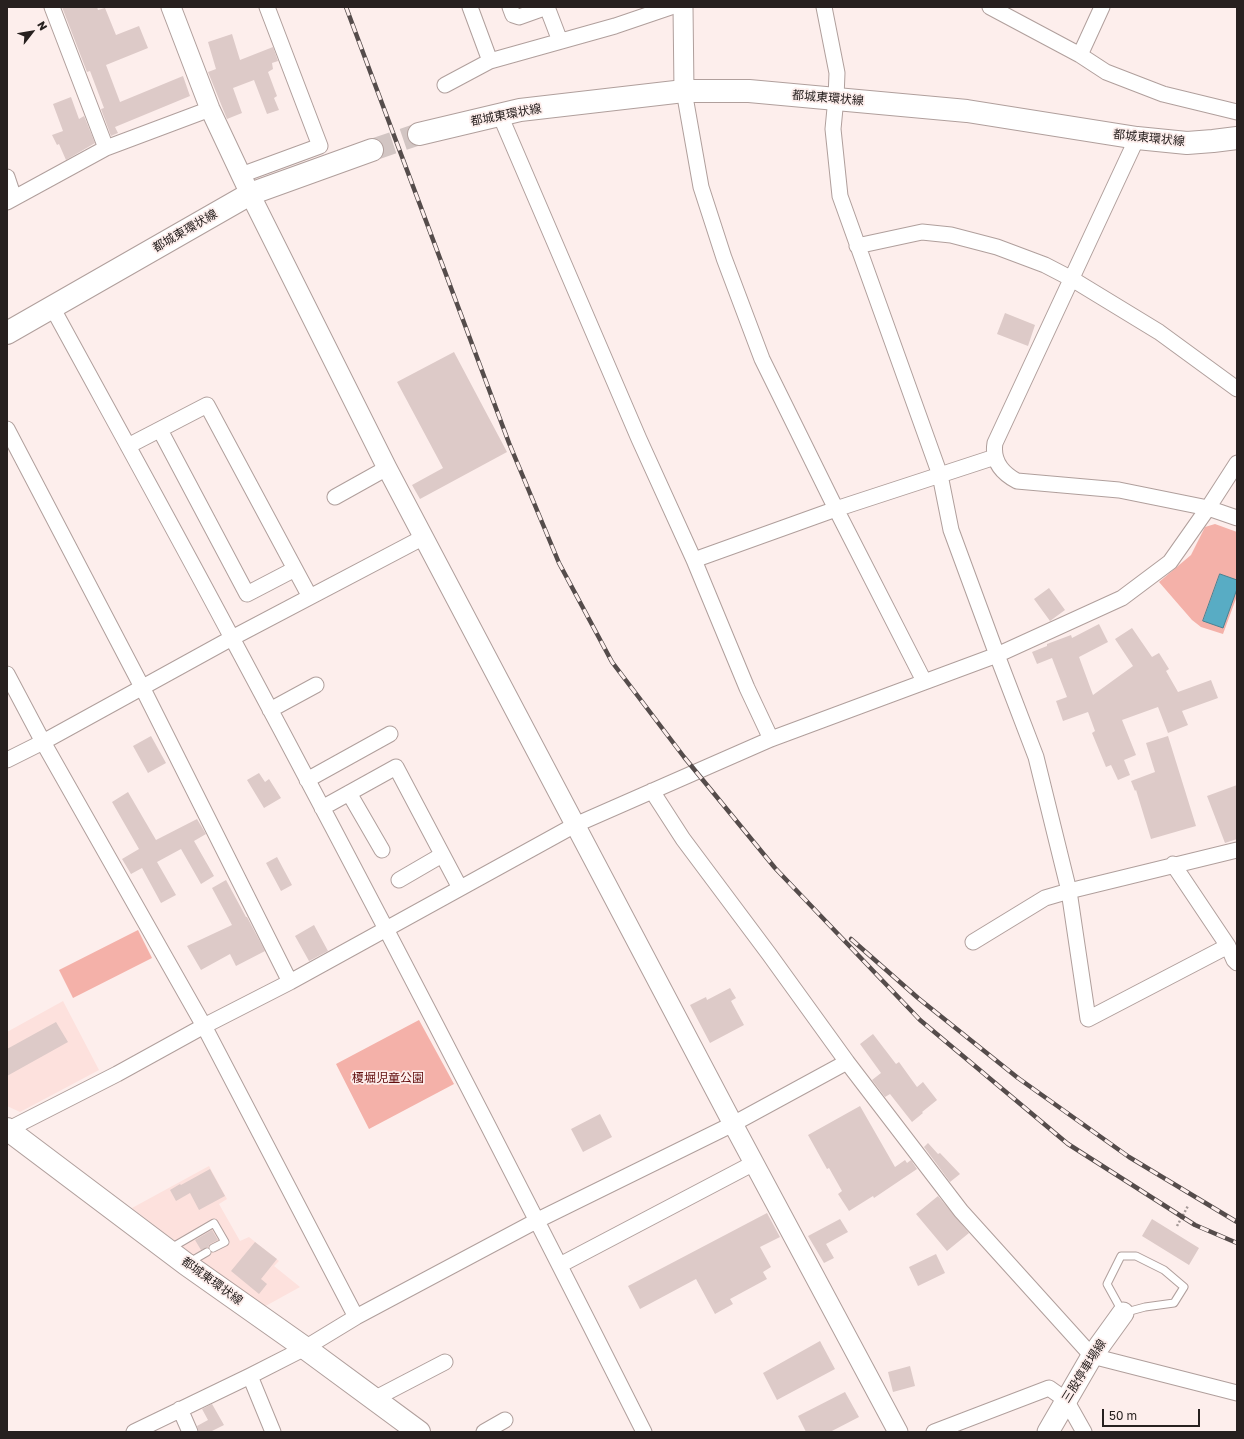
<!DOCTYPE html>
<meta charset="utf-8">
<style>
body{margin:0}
#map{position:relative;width:1244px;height:1439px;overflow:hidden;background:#fdeeec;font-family:"Golos Text",sans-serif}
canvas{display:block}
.frame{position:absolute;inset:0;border:8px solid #27201f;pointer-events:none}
.north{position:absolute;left:12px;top:12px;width:40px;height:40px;-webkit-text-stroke:3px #fdeeec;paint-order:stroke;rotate:59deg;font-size:11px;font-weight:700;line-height:16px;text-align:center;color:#27201f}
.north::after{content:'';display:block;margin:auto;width:14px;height:18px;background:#27201f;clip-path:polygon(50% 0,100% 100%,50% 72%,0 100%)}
.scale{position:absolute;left:1102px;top:1409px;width:98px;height:18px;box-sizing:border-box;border:2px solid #27201f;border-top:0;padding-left:5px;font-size:12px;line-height:14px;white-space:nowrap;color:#27201f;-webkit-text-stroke:3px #fdeeec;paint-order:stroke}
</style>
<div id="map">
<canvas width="1244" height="1439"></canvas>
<div class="frame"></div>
<div class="north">N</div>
<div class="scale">50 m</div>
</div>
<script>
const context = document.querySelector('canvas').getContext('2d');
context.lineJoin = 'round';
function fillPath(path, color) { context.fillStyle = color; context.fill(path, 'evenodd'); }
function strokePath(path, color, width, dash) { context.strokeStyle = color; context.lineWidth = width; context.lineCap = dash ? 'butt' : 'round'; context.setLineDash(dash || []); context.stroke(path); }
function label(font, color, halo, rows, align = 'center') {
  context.font = font + ' "Golos Text","Noto Sans JP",sans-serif'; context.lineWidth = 3.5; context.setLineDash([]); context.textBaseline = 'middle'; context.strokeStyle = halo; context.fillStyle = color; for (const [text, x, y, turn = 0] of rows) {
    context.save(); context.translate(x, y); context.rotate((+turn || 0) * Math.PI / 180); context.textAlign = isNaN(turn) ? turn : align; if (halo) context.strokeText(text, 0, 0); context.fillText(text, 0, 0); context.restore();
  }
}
const built = new Path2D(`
 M63,1001L99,1070L20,1112L7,1106V1032Z
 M209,1166L227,1199L219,1204L240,1241L249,1237L279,1261L274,1266L300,1287L262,1308L132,1208Z`);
const green = new Path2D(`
 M1215,524L1237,532V596L1223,634L1201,627L1192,620L1159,582L1191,555L1205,527Z
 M138,930L152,958L73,998L59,970Z
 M419,1020L454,1084L369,1129L336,1064Z`);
const water = new Path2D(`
 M1220,574L1237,580V589L1223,628L1203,621Z`);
const building = new Path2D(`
 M62,7H97L98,10L105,8L116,35L139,26L148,48L106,65L120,102L183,76L190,96L115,127L118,133L111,136L101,109L104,108L90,71L87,72Z
 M232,34L240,60L273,47L278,61L272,63L273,69L268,72L277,96L274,98L279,110L267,114L254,80L233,88L242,113L227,119L208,72L216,69L208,42Z
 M71,97L79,119L84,116L95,143L66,160L59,144L57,145L52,135L63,131L53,104Z
 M1005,313L1035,325L1028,346L997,334Z
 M454,352L507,452L420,499L412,485L443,468L397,382Z
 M1049,588L1065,610L1050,621L1034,599Z
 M1099,624L1108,642L1079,657L1093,695L1133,666L1115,639L1132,628L1152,657L1159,653L1169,669L1166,671L1178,692L1211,680L1218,698L1182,711L1188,725L1168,733L1158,707L1122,720L1136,755L1124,760L1130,775L1118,780L1111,765L1106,767L1092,733L1095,731L1088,712L1063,721L1056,701L1067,697L1052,658L1037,664L1032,652L1047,646V644L1071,635L1072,638Z
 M151,736L166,763L148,773L133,746Z
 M1168,736L1196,826L1151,839L1136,790L1135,791L1131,781L1155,772L1146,743Z
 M259,773L265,782L269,779L281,798L264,808L247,780Z
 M1237,785V839L1225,843L1207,796Z
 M128,792L156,840L197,819L206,834L194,841L214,876L201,884L181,849L157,862L176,895L161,903L142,868L131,874L122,859L139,849L112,802Z
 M277,857L292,885L281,891L266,863Z
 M226,880L246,917H247L265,951L236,966L230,954L201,970L187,946L232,925L212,888Z
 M314,925L328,951L309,961L295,936Z
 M730,988L736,998L731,1001L744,1025L710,1043L690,1005L706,997L707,1000Z
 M56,1022L68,1042L7,1076V1049Z
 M873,1034L896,1064L899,1062L917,1087L923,1082L937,1100L922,1112L923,1113L912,1122L890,1094L885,1097L872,1080L881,1073L860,1044Z
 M860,1106L895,1167L905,1160L907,1163L911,1160L917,1169L874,1198L873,1196L849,1211L838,1194L842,1191L829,1168L827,1169L808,1135Z
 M600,1114L612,1137L583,1152L571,1129Z
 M928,1143L938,1154L940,1153L960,1174L950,1182L924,1147Z
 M210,1169L225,1196L199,1210L190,1193L176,1201L170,1190L180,1184L181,1185Z
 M938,1196L969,1233L947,1251L916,1214Z
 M767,1213L780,1237L760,1247L771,1267L763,1272L767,1279L730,1299L733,1304L715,1314L696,1279L640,1309L628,1286Z
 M840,1219L848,1232L826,1244L834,1258L824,1263L808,1236Z
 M1152,1219L1199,1248L1189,1265L1142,1236Z
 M212,1230L218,1240L210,1244L208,1247L201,1250L195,1240Z
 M255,1242L277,1259L261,1279L267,1284L259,1294L231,1271Z
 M936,1254L945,1273L918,1286L909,1267Z
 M820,1341L835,1369L777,1400L763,1373Z
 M910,1366L915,1386L893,1392L888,1372Z
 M845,1392L859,1417L830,1432H806L798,1416Z
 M212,1404L224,1425L210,1432H199L197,1426L208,1420L202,1409Z`);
const primaryTunnel = new Path2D(`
 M372,150L419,134`);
const path = new Path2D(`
 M1177,1226L1188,1206`);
const service = new Path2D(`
 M171,1248L214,1223L225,1242L213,1248
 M1121,1256H1136L1164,1270L1184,1287L1174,1303L1145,1307L1123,1313L1107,1284Z
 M188,1263L207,1252`);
const minor = new Path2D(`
 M52,7L106,148
 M470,7L490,61
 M510,7L513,15L519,17L547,7
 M547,7L560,41
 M824,7L837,73L836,98L833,129L840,196L940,475L951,530L997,655L1036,757L1069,891L1237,850
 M990,7L1080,55L1106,72L1163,94L1237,112
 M1080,55L1102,7
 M445,85L490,61L615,26L671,7
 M684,91L701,187L724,258L762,359L836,509L924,681
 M500,115L639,439L694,560L747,688L771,739
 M1137,138L995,443C992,461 1002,473 1017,481L1119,490L1208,508L1237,518
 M241,175L320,146L267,7
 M7,177L14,198
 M7,202L106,148L210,109
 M857,246L922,232L951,235L997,247L1045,265L1072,279L1159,332L1237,389
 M52,307C112,417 173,527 232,638C373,901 510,1166 644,1432
 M7,429L142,687L290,982
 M160,430L247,594L295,569
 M128,446L207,405L310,597
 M335,497L387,468
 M694,560L836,509L995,457
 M7,674L43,742L204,1026L356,1317
 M270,710L316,685
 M7,760L43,742L232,638L424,537
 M307,780L390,734
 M652,791L683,839L769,954L847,1062L961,1211L1092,1356L1237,1393
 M349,793L382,850
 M322,808L396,767L460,888
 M1173,864L1228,946L1234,960L1237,963
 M399,880L442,855
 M973,942L1045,898L1069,891L1088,1019L1228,946
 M7,1134L15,1126L117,1074L204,1026L290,982L575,825L771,739L997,655L1122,598L1170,562L1208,508L1237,463
 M560,1265L754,1163
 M250,1376L273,1432
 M374,1399L445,1362
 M180,1409L190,1432
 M134,1432L250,1376L305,1348L356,1317L538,1220L733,1124L847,1062
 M484,1432L505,1420
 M934,1432L1049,1388L1066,1400L1084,1432`);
const tertiary = new Path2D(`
 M171,7L210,109L250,194L387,468L733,1124L898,1432
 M683,7L684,91`);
const secondary = new Path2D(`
 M1048,1432L1092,1356L1123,1313`);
const primary = new Path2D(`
 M419,134L520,110L684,91H749L967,111L1137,138L1187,143L1213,141L1237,138
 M7,333L250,194L372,150
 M7,1129L186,1264L305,1348L419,1432`);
const rail = new Path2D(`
 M346,7L509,443L559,563L612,662L684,757L775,868L920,1020L1068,1144L1195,1225L1237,1243
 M851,939L918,998L1018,1078L1129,1157L1237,1222`);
const streetNames = [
 ["都城東環状線",828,98,5],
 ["都城東環状線",506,115,-11],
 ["都城東環状線",1149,138,6],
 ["都城東環状線",185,231,-30],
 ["都城東環状線",212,1281,36],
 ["三股停車場線",1084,1371,-58]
];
const parkNames = [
 ["榎堀児童公園",388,1078]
];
fillPath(built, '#fde1dd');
fillPath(green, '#f4b1a9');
fillPath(water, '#58acc4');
strokePath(water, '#498292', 1);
fillPath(building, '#ddcac8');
strokePath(primaryTunnel, '#d2c5c3', 22, [22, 11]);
strokePath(service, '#b09f9c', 9);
strokePath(minor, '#b09f9c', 17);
strokePath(tertiary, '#b09f9c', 21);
strokePath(secondary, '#b09f9c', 23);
strokePath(primary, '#b09f9c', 24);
strokePath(path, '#a49997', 2.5, [2, 2]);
strokePath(service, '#fff', 7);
strokePath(minor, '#fff', 15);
strokePath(tertiary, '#fff', 19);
strokePath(secondary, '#fff', 21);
strokePath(primary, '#fff', 22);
strokePath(rail, '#554c4b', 4.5);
strokePath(rail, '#fdeeec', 3, [9]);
label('12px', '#27201f', '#fdeeec', streetNames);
label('12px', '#620d0d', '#fdeeec', parkNames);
</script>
